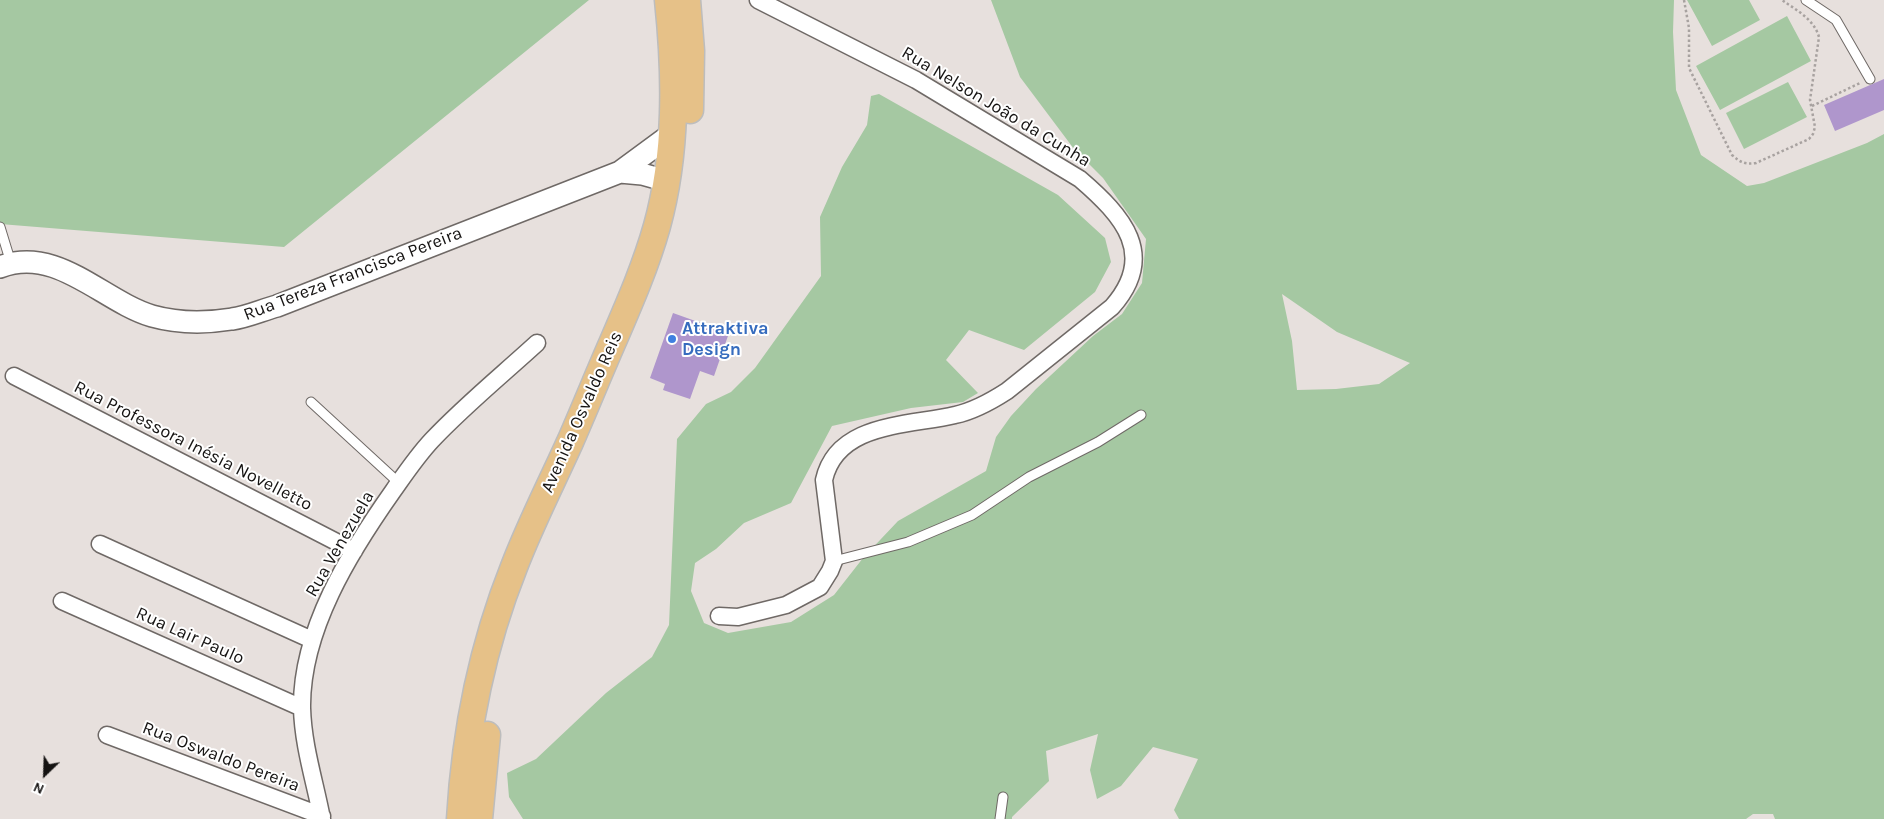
<!DOCTYPE html>
<meta charset="utf-8">
<style>
body{margin:0}
#map{position:relative;width:1884px;height:819px;overflow:hidden;background:#e7e0dd;font-family:Karla,sans-serif}
canvas{display:block}
.north{position:absolute;left:20px;top:749px;width:50px;height:50px;-webkit-text-stroke:4px #fff;paint-order:stroke;rotate:204deg;font-size:14px;font-weight:700;line-height:20px;text-align:center;color:#151312}
.north::after{content:'';display:block;margin:auto;width:18px;height:22px;background:#151312;clip-path:polygon(50% 0,100% 100%,50% 72%,0 100%)}
</style>
<div id="map">
<canvas width="1884" height="819"></canvas>
<div class="north">N</div>
</div>
<script>
const context = document.querySelector('canvas').getContext('2d');
context.lineJoin = 'round';
function fillPath(path, color) { context.fillStyle = color; context.fill(path, 'evenodd'); }
function strokePath(path, color, width, dash) { context.strokeStyle = color; context.lineWidth = width; context.lineCap = dash ? 'butt' : 'round'; context.setLineDash(dash || []); context.stroke(path); }
function label(font, color, halo, rows, align = 'center') {
  context.font = font + ' Karla,sans-serif'; context.lineWidth = 4; context.setLineDash([]); context.textBaseline = 'middle'; context.strokeStyle = halo; context.fillStyle = color; for (const [text, x, y, turn = 0] of rows) {
    context.save(); context.translate(x, y); context.rotate((+turn || 0) * Math.PI / 180); context.textAlign = isNaN(turn) ? turn : align; if (halo) context.strokeText(text, 0, 0); context.fillText(text, 0, 0); context.restore();
  }
}
const green = new Path2D(`
 M0,0H589L284,247L0,224Z
 M991,0H1674L1673,32L1676,90L1701,155L1747,186L1764,183L1867,143L1884,134V819H1775L1773,814H1753L1746,819H1179L1174,810L1198,759L1153,747L1121,786L1097,799L1090,770L1098,734L1046,751L1049,781L1012,817V819H523L509,797L507,773L536,759L606,693L652,657L669,625L677,439L706,404L731,392L755,368L821,276L820,217L842,167L867,125L871,96L879,94L1058,195L1105,238L1111,262L1095,292L1024,350L969,330L946,360L978,393L963,402L911,408L832,426L791,503L744,523L716,549L695,563L691,591L704,623L728,633L791,622L834,595L863,558L898,521L986,471L996,437L1011,416L1036,389L1093,336L1122,314L1142,283L1146,239L1103,178L1074,149L1020,77ZM1282,294L1337,332L1410,363L1379,384L1336,389L1297,390L1292,341Z
 M1687,0H1749L1760,20L1712,46Z
 M1787,16L1811,61L1720,110L1696,66Z
 M1788,82L1807,117L1744,149L1726,113Z`);
const building = new Path2D(`
 M1884,79V110L1835,131L1824,105Z
 M673,313L729,333L714,376L700,371L690,399L663,390L665,384L650,378Z`);
const path = new Path2D(`
 M1684,0L1689,28V68L1732,155C1740,162 1745,165 1756,163L1809,139L1813,134L1815,127L1810,100L1819,37C1814,19 1796,10 1782,0
 M1812,106L1860,83`);
const service = new Path2D(`
 M1806,0L1836,20L1870,79
 M0,227L11,263
 M311,402L399,483
 M834,561L908,542L972,515L1029,477L1098,442L1141,415
 M1000,819L1003,797`);
const minor = new Path2D(`
 M14,376L354,551
 M100,544L312,640
 M62,601L302,708
 M719,616L738,617L786,605L820,587L830,571L834,561L824,480C837,422 909,426 955,415C974,411 990,402 1007,391L1112,307C1158,255 1123,216 1080,179L916,80L758,0
 M107,735L322,816
 M322,819C315,782 303,746 302,708C301,630 350,552 393,491C405,474 417,456 432,440C464,406 502,375 537,343`);
const tertiary = new Path2D(`
 M620,172L642,174L667,181
 M0,267C57,245 102,301 152,316C177,323 207,323 232,319C247,317 262,310 277,306L620,172L673,133`);
const primary = new Path2D(`
 M687,0L691,51L690,110
 M460,819C465,733 482,647 514,567C530,525 551,484 570,442C585,408 599,373 614,339C630,302 646,265 657,226C677,153 676,76 668,0
 M479,819L487,735`);
const markers = [
 [672,339,5,"#3f7fe0"]
];
const streetNames = [
 ["Rua Nelson João da Cunha",996,107,31],
 ["Rua Tereza Francisca Pereira",353,274,-21],
 ["Avenida Osvaldo Reis",582,412,-66],
 ["Rua Professora Inésia Novelletto",193,446,27],
 ["Rua Venezuela",340,544,-60],
 ["Rua Lair Paulo",190,636,24],
 ["Rua Oswaldo Pereira",221,757,21]
];
const shopNames = [
 ["Attraktiva",682,329],
 ["Design",682,350]
];
fillPath(green, '#a5c8a2');
fillPath(building, '#af96cc');
strokePath(service, '#6f6966', 11);
strokePath(minor, '#6f6966', 19);
strokePath(tertiary, '#6f6966', 24);
strokePath(primary, '#bdbdbd', 29);
strokePath(path, '#a8a2a0', 2.5, [2.5, 2.5]);
strokePath(service, '#fff', 9);
strokePath(minor, '#fff', 16);
strokePath(tertiary, '#fff', 21);
strokePath(primary, '#e6c188', 26);
for (const [x, y, r, color] of markers) { const dot = new Path2D(); dot.arc(x, y, r, 0, 2 * Math.PI); context.fillStyle = color; context.fill(dot); strokePath(dot, '#fff', 2); }
label('18px', '#151312', '#fff', streetNames);
label('bold 18px', '#366cbe', '#fff', shopNames, 'left');
</script>
